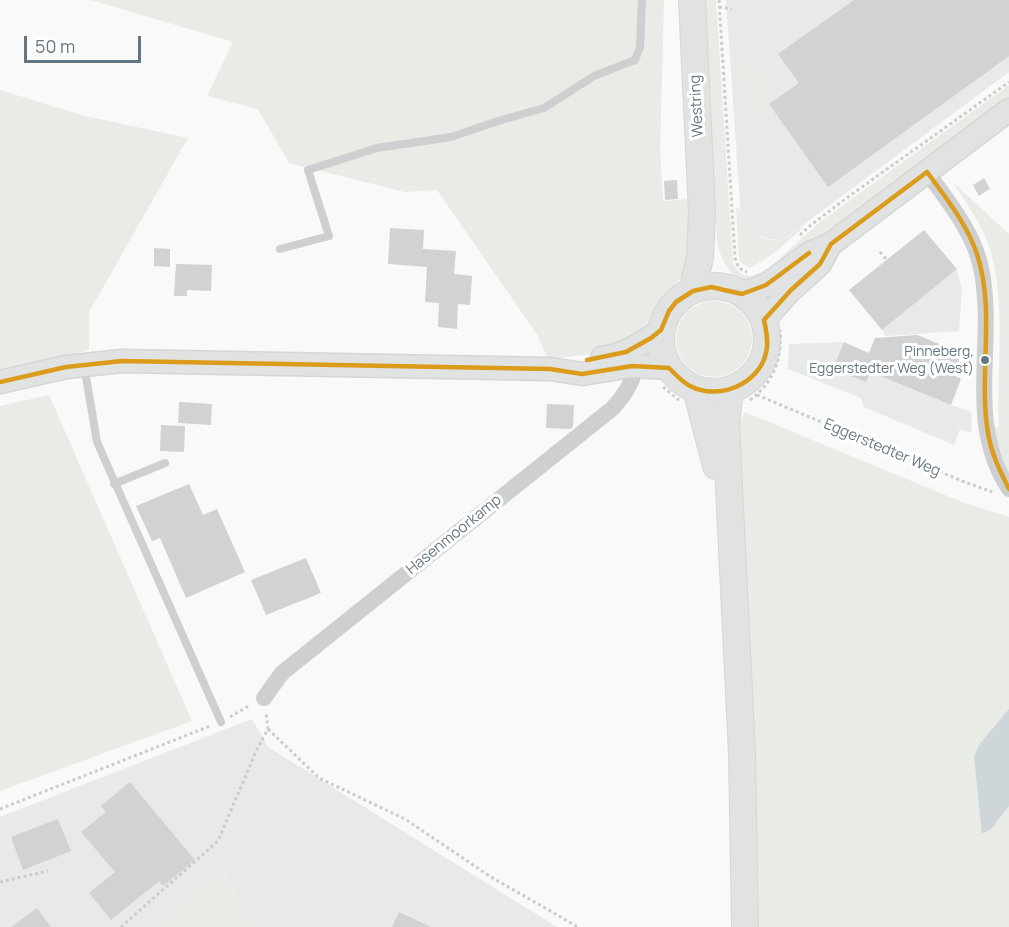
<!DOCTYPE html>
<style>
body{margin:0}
#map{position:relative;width:1009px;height:927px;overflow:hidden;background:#f9f9f9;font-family:Manrope,sans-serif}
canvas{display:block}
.scale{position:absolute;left:24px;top:36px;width:117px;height:27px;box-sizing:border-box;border:3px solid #657683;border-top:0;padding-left:8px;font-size:18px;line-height:21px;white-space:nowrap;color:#657683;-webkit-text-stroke:4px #fff;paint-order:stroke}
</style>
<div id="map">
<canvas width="1009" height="927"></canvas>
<div class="scale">50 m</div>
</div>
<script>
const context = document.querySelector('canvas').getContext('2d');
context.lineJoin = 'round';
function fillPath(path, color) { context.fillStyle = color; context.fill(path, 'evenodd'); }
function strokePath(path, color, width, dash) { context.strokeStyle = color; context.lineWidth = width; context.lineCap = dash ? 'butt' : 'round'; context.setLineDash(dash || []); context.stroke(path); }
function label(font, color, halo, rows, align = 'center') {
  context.font = font + ' Manrope,sans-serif'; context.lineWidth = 6; context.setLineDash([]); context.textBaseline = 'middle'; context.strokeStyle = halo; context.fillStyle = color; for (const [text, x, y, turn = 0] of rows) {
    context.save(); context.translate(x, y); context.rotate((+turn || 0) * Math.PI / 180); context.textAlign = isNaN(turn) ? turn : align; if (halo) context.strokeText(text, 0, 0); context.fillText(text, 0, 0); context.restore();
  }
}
const built = new Path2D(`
 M726,0H1009V72L783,240L768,239L754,234L745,225L741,217Z
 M957,269L962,291L959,331L886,336L882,330Z
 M844,342L834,369L866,382L871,372L951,405L971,412L972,433L960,429L954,445L864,407L861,398L788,369L789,344Z
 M252,719L268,747L557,927H249L224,870L157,927H0V817Z`);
const green = new Path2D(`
 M91,0H664L660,149L663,201L688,199L692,245L686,272L663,296L656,307L649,326L604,353L558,358L547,357L538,336L437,190L405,192L289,163L258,109L207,96L233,42Z
 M704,0H716L733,264C741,279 752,278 765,270L770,272C764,274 755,280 748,280C730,281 720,256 717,242Z
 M745,54L770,91L763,96L769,104L759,116L754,118L747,110L743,55Z
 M1009,85V99L781,265L779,262L781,257L820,222Z
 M0,90L85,116L188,138L89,312V350L0,373Z
 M953,182L1009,234V474L997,443L994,427H999C996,365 1009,290 984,233C975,215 963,199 953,182Z
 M736,208L740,209C742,228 761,243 780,240C787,239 795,231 800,227L803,228L773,254L750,268L741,263L739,258Z
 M676 339a38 38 0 1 1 76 0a38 38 0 1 1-76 0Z
 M49,395L192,721L0,791V406Z
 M745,412L962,502L1009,517V927H757L735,433Z
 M224,870L249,927H157Z`);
const water = new Path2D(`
 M1009,709V806L991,829L982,834L974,757L979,745Z`);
const building = new Path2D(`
 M854,0H1009V56L828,187L769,104L799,83L778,54Z
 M984,178L990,189L979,196L973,185Z
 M677,180L678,199L665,200L664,181Z
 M390,228L424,230L423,249L456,251L454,274L472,276L470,305L458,304L457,329L438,327L439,303L425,302L427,267L388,264Z
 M924,230L957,269L882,330L849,290Z
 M154,248L170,249V267L154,266Z
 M176,264L212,265L211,291L187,290V296H174Z
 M917,335L962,353L953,375L961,379L951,405L871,372L866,382L833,369L844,342L869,353L875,338Z
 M179,402L212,404L211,425L178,423Z
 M547,404L574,405L573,427L570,429L546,428Z
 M161,425L185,426L184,452L160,451Z
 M189,484L203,515L217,509L245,572L186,598L160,538L152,541L136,506Z
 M306,558L321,593L266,615L251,580Z
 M130,782L195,860L163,886L159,881L111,920L89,893L115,872L81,832L106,812L101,806Z
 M58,819L71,851L23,870L11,837Z
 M37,908L51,927H11Z
 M399,912L431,927H392Z`);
const path = new Path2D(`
 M719,0L735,257C737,265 739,270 747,272
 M719,7L732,9
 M800,235L811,225L848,197L1009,82
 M880,252L887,260
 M663,387L679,400
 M757,395L962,481L992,492
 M750,400C774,382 782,359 780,330
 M230,717L250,705
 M268,729L319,778L405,819L491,877L578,927
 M0,809L210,726
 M0,882L48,871
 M121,927L218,841L257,749L268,729L266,713`);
const service = new Path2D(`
 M280,249L329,236L308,170L377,148L451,137L498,121L544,108L594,76L635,60L640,47L642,0
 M84,365L97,442L221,722
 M114,484L165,463`);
const minor = new Path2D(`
 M927,172C948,202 974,232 981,268C997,343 964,420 1009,489
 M264,698L282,673L613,408C625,394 632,384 636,366`);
const secondary = new Path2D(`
 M742,294L766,285L810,253L831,244L1009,110
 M764,320L791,290L820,264L830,245
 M602,358C625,355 642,343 662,330
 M0,382L66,367L122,361L550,369L582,374L632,366L669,368`);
const primary = new Path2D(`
 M692,0L702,213L700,258L692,290
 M661 339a53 53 0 1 1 106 0a53 53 0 1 1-106 0Z
 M696,389L716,466
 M730,390L726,426L742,754L745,927`);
const bus1 = new Path2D(`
 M927,172C946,198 967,224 977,254C996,312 978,375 988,433C991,453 1000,471 1009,489
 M587,360L626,352L651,338L661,330L669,311L676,302L693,291L711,287L742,294L766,285L809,253
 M0,382L66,367L122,361L550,369L582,374L632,366L669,368C676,375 682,382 690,386C719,401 759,384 766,353C769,342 766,330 764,320L791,290L820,264L831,244L927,172`);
const markers = [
 [985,360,5,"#657683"]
];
const busNames = [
 ["Pinneberg,",974,352],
 ["Eggerstedter Weg (West)",974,369]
];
const streetNames = [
 ["Westring",697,106,-93],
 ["Eggerstedter Weg",882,448,23],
 ["Hasenmoorkamp",454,535,-39]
];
fillPath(built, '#e8e9e9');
fillPath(green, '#e8ebe6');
fillPath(water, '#ced6d9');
fillPath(building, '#d0d2d3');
strokePath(secondary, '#d5d6d7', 25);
strokePath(primary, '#d5d6d7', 28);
strokePath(path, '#cbcccd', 3, [3, 3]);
strokePath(service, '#cecfd0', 8);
strokePath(minor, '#cecfd0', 16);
strokePath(secondary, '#e1e2e2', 22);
strokePath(primary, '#e1e2e2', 26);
strokePath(bus1, '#da9c1a', 4.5);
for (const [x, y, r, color] of markers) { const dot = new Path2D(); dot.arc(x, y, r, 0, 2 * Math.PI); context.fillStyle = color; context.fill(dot); strokePath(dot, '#fff', 2); }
label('14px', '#657683', '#fff', busNames, 'right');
label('15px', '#657683', '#fff', streetNames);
</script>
